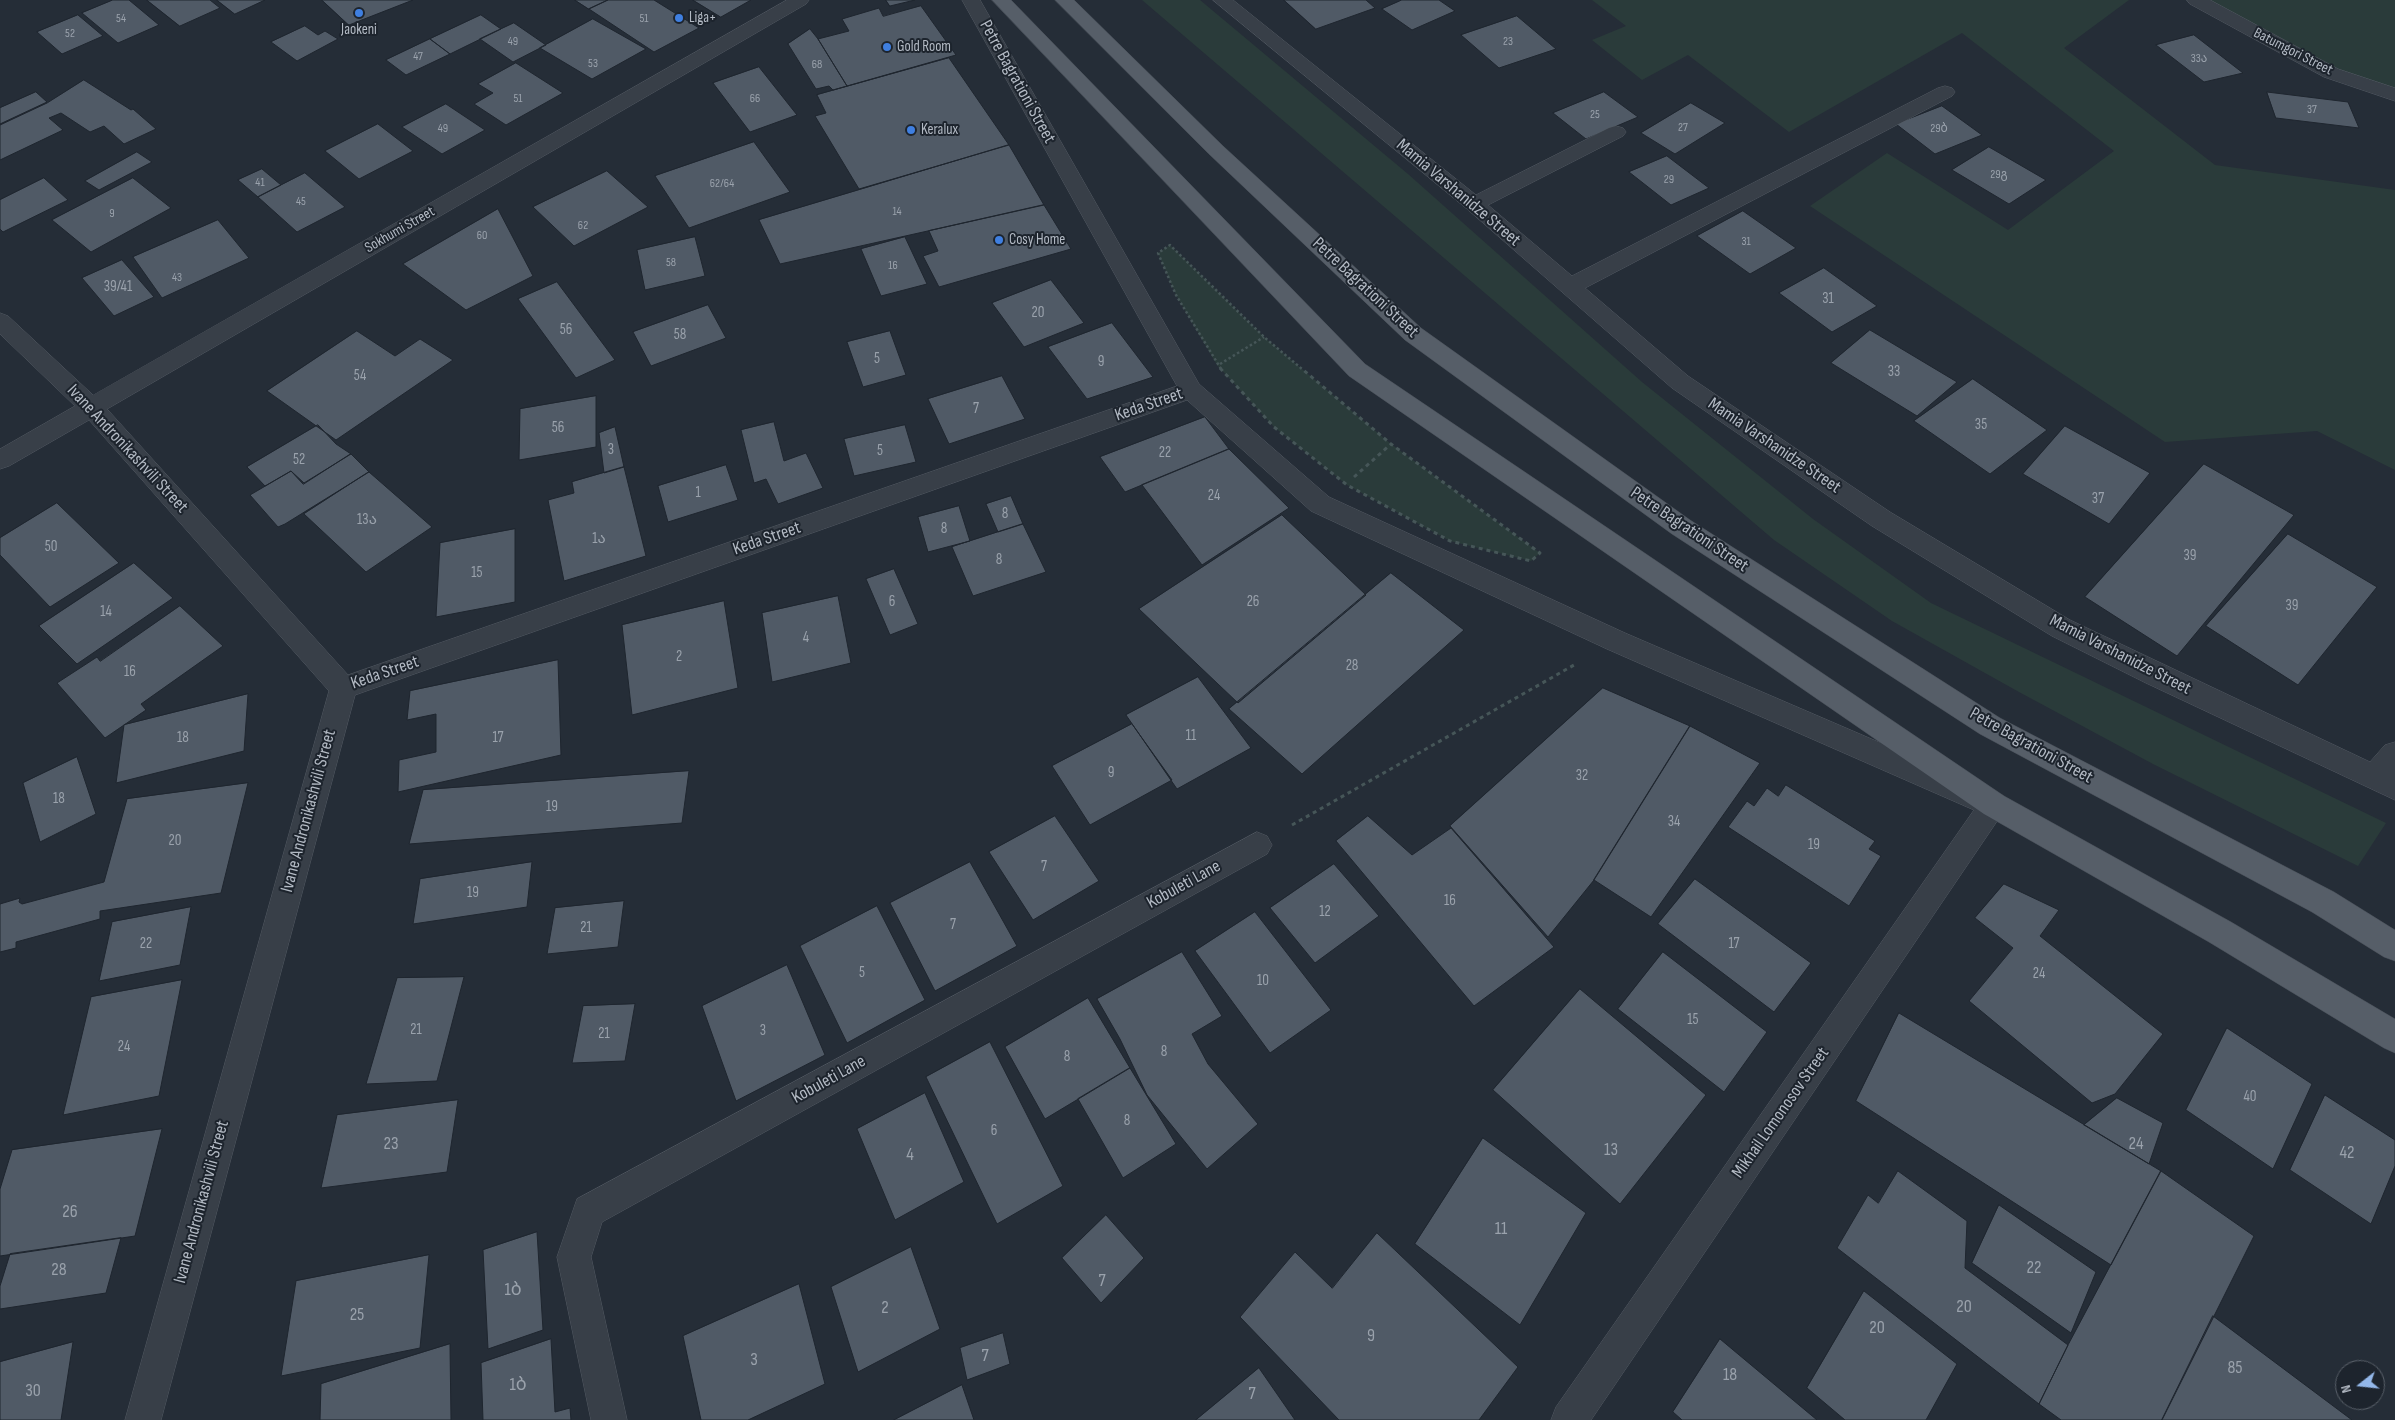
<!DOCTYPE html>
<meta charset="utf-8">
<style>
body{margin:0}
#map{position:relative;width:2395px;height:1420px;overflow:hidden;background:#252d37;font-family:"Sofia Sans Condensed",sans-serif}
canvas{display:block}
.north{position:absolute;left:2335px;top:1360px;width:50px;height:50px;box-sizing:border-box;background:#1d242d;border:1px solid #596069;border-radius:50%;rotate:254deg;font-size:14px;font-weight:700;line-height:20px;text-align:center;color:#b3bac4}
.north::after{content:'';display:block;margin:auto;width:18px;height:22px;background:#93b7e9;clip-path:polygon(50% 0,100% 100%,50% 72%,0 100%)}
</style>
<div id="map">
<canvas width="2395" height="1420"></canvas>
<div class="north">N</div>
</div>
<script>
const context = document.querySelector('canvas').getContext('2d');
context.lineJoin = 'round';
function fillPath(path, color) { context.fillStyle = color; context.fill(path, 'evenodd'); }
function strokePath(path, color, width, dash) { context.strokeStyle = color; context.lineWidth = width; context.lineCap = dash ? 'butt' : 'round'; context.setLineDash(dash || []); context.stroke(path); }
function label(font, color, halo, rows, align = 'center') {
  context.font = font + ' "Sofia Sans Condensed","Noto Sans Georgian",sans-serif'; context.lineWidth = 4; context.setLineDash([]); context.textBaseline = 'middle'; context.strokeStyle = halo; context.fillStyle = color; for (const [text, x, y, turn = 0] of rows) {
    context.save(); context.translate(x, y); context.rotate((+turn || 0) * Math.PI / 180); context.textAlign = isNaN(turn) ? turn : align; if (halo) context.strokeText(text, 0, 0); context.fillText(text, 0, 0); context.restore();
  }
}
const green = new Path2D(`
 M1142,0H1200L1408,174L1642,382L1813,519L1931,603L2386,823L2358,866L2153,764L2019,692L1892,621L1774,540Z
 M1592,0H2129L2064,48L2215,165L2395,190V470L2317,431L2165,442L1810,206L1887,153L2008,230L2114,151L1962,33L1789,132L1688,55L1642,80L1592,40L1626,26Z
 M2196,0H2395V95L2331,73Z
 M1170,245L1264,337L1391,444L1540,553L1531,561L1450,541L1347,485L1274,427L1217,365L1176,295L1158,253Z`);
const building = new Path2D(`
 M113,0H129L159,25L118,43L82,13Z
 M147,0H210L220,8L180,26Z
 M217,0H265L235,14Z
 M322,0H413L349,25Z
 M575,0H608L589,9Z
 M608,0H654L699,28L654,52L589,9Z
 M693,0H751L721,17Z
 M886,0H915L890,6Z
 M1284,0H1366L1375,8L1316,29Z
 M1402,0H1439L1455,11L1412,30L1382,9Z
 M921,6L956,55L847,86L818,39L849,31L842,19L879,8L883,16Z
 M78,15L103,36L62,54L37,32Z
 M481,15L501,29L450,54L430,39Z
 M1517,16L1556,49L1499,68L1461,35Z
 M593,19L646,49L592,79L540,48Z
 M514,23L546,45L513,62L480,39Z
 M305,26L318,35L325,31L338,39L297,61L271,42Z
 M810,29L818,39L847,86L833,90L829,86L816,89L788,44Z
 M2194,35L2243,73L2204,82L2156,45Z
 M430,39L450,54L406,75L386,60Z
 M949,58L1009,145L859,189L815,116L826,113L817,95Z
 M516,63L563,93L506,125L474,104L493,93L478,84Z
 M759,67L797,115L750,132L713,83Z
 M84,80L131,110L133,109L156,129L124,144L104,126L90,132L61,113L49,118L63,130L0,160V125L47,103Z
 M36,92L47,102L0,124V108Z
 M1604,92L1638,117L1586,139L1553,113Z
 M2267,92L2348,102L2359,128L2276,118Z
 M1691,103L1725,123L1675,154L1641,133Z
 M446,104L485,130L442,154L402,127Z
 M1942,106L1982,135L1935,154L1896,124Z
 M378,124L413,151L359,179L325,151Z
 M754,142L790,192L689,228L655,176Z
 M1009,145L1044,205L780,264L759,220Z
 M1989,147L2046,180L2009,204L1952,170Z
 M137,152L152,162L99,190L85,181Z
 M1667,156L1709,188L1671,205L1629,172Z
 M262,169L281,185L258,197L238,180Z
 M607,171L648,207L574,246L533,207Z
 M305,173L345,207L297,232L258,197Z
 M44,178L68,200L3,232L0,229V200Z
 M133,178L171,208L91,252L52,220Z
 M1044,205L1071,249L939,287L923,256L938,251L929,231Z
 M498,209L533,276L466,310L403,264Z
 M1743,211L1796,248L1750,274L1697,236Z
 M218,220L249,258L162,298L133,257Z
 M695,237L705,276L645,290L637,250Z
 M905,237L927,284L881,296L861,249Z
 M122,260L154,297L114,316L82,278Z
 M1824,268L1877,306L1832,332L1779,293Z
 M1051,280L1084,323L1024,347L992,303Z
 M557,282L615,360L576,378L518,299Z
 M708,305L726,338L651,366L633,332Z
 M1112,323L1153,377L1087,399L1048,347Z
 M1870,330L1957,382L1917,416L1831,363Z
 M357,331L395,356L420,339L453,360L336,440L267,391Z
 M890,331L906,375L863,387L847,342Z
 M1002,376L1025,419L949,444L928,399Z
 M1973,379L2047,430L1990,474L1914,421Z
 M596,396V447L519,460L520,409Z
 M1205,417L1229,449L1125,492L1100,457Z
 M774,422L784,461L806,453L823,488L778,504L766,479L754,483L741,430Z
 M318,425L336,444L351,454L304,483L291,471L265,486L247,467Z
 M905,425L916,462L854,476L844,439Z
 M2065,426L2150,473L2109,524L2023,474Z
 M615,427L624,467L604,473L599,433Z
 M1229,449L1289,508L1202,565L1142,485Z
 M351,454L369,472L285,524L278,527L250,495L291,471L303,484Z
 M2204,464L2294,515L2177,656L2085,597Z
 M726,465L738,500L668,522L658,486Z
 M624,467L646,556L564,581L548,500L574,493L572,482Z
 M369,472L432,527L366,572L304,514Z
 M1011,496L1023,524L998,532L986,504Z
 M57,503L119,563L50,607L0,555V538Z
 M959,506L970,541L928,552L918,517Z
 M1282,515L1366,595L1238,703L1139,609Z
 M1023,524L1046,572L973,596L952,547Z
 M515,529V602L436,617L440,543Z
 M2288,534L2377,587L2298,685L2206,626Z
 M134,563L173,598L77,664L39,626Z
 M894,569L918,624L890,635L866,579Z
 M1391,573L1464,630L1302,774L1229,709Z
 M838,596L851,663L772,682L762,613Z
 M724,601L738,688L632,715L622,625Z
 M180,606L223,646L141,704L146,710L105,738L57,683L97,657L100,661Z
 M558,660L561,755L398,792L399,760L436,752V714L407,720L410,691Z
 M1198,677L1251,748L1177,789L1126,715Z
 M1603,688L1690,726L1594,880L1548,937L1450,826Z
 M248,694L244,751L116,783L124,725Z
 M1132,724L1172,780L1090,825L1052,766Z
 M1690,726L1760,763L1651,917L1594,880Z
 M77,757L96,814L40,842L23,783Z
 M689,771L682,823L409,844L423,790Z
 M248,783L221,893L100,911V919L16,942V948L0,952V904L20,898L19,902L22,904L104,882L127,799Z
 M1786,785L1875,841L1869,849L1881,856L1849,906L1728,827L1747,801L1754,806L1767,788L1778,796Z
 M1055,816L1099,881L1033,920L989,852Z
 M1368,816L1412,855L1451,828L1554,947L1474,1006L1336,841Z
 M532,862L527,907L413,924L420,879Z
 M970,862L1017,946L935,991L890,903Z
 M1334,864L1379,916L1315,963L1270,908Z
 M1695,879L1811,963L1774,1012L1658,924Z
 M2004,884L2059,910L2040,936L2163,1034L2115,1094L2092,1103L1969,1001L2013,948L1975,918Z
 M624,901L618,947L547,954L555,908Z
 M877,906L925,1000L847,1043L800,946Z
 M191,907L180,965L99,981L112,922Z
 M1255,912L1331,1010L1270,1053L1195,951Z
 M1182,952L1222,1016L1192,1034L1208,1064L1258,1124L1207,1169L1147,1095L1120,1039L1097,999Z
 M1663,952L1767,1032L1724,1092L1618,1009Z
 M787,965L825,1055L736,1101L702,1006Z
 M464,977L437,1081L366,1084L397,978Z
 M182,980L159,1096L63,1115L91,997Z
 M1580,989L1706,1095L1620,1204L1493,1090Z
 M1088,998L1130,1068L1045,1119L1005,1047Z
 M635,1004L625,1061L572,1063L583,1006Z
 M1899,1013L2161,1171L2111,1265L1856,1101Z
 M2227,1028L2312,1084L2273,1169L2186,1110Z
 M990,1042L1063,1186L997,1224L926,1077Z
 M1130,1068L1176,1144L1123,1178L1078,1099Z
 M925,1093L964,1182L895,1220L857,1129Z
 M2325,1095L2395,1140V1166L2371,1224L2290,1170Z
 M2117,1098L2163,1123L2149,1164L2084,1125Z
 M458,1100L447,1172L321,1188L337,1115Z
 M162,1129L135,1236L0,1256V1189L12,1150Z
 M1483,1138L1586,1213L1520,1325L1415,1244Z
 M1898,1171L1967,1221L1965,1268L2068,1345L2039,1404L1837,1248L1868,1195L1878,1203Z
 M2161,1171L2254,1236L2162,1420H2061L2039,1404L2068,1345Z
 M1999,1205L2096,1272L2071,1333L1972,1263Z
 M1106,1215L1144,1258L1101,1303L1062,1258Z
 M537,1232L543,1330L488,1349L483,1250Z
 M1377,1233L1518,1367L1479,1420H1339L1240,1317L1295,1252L1332,1288Z
 M121,1238L106,1293L0,1309V1286L10,1254Z
 M911,1247L940,1329L858,1372L831,1287Z
 M429,1255L420,1348L281,1376L296,1281Z
 M799,1284L825,1384L748,1420H701L683,1336Z
 M1864,1291L1957,1364L1926,1420H1845L1807,1388Z
 M2213,1316L2352,1420H2162Z
 M1003,1333L1010,1364L967,1380L960,1348Z
 M551,1339L555,1412L570,1408L571,1420H483L481,1363Z
 M1720,1339L1817,1420H1682L1673,1412Z
 M73,1342L61,1420H0V1362Z
 M450,1344L451,1420H320L321,1384Z
 M1259,1368L1295,1420H1196Z
 M962,1385L974,1420H894Z`);
const pathFar1 = new Path2D(`
 M1220,364L1264,337
 M1221,369L1176,295L1158,253L1170,245L1264,337L1302,369`);
const path = new Path2D(`
 M1220,368L1274,427L1347,485L1450,541L1531,561L1540,553L1391,444L1301,368
 M1354,477L1391,444
 M1292,825L1574,665`);
const minor = new Path2D(`
 M787,0H809L806,4L107,409L348,675L1177,386L962,0H980L1199,384L1329,497L1625,633L2004,796L2008,805L1591,1420H1551L1556,1407L1974,810L1607,649L1311,511L1187,400L355,695L161,1420H125L329,691L89,420L9,466L0,469V449L75,406L0,334V313L8,316L93,395Z
 M1213,0H1233L1476,195L1609,128L1616,126L1623,128L1626,132L1623,136L1488,205L1572,276L1938,88L1945,86L1952,88L1955,92L1952,96L1585,288L1688,376L1890,512L2070,620L2370,762L2385,745L2395,742V800L2146,683L2052,636L1872,526L1672,388L1467,209Z
 M2187,0H2210L2338,69L2395,88V101L2324,77L2190,4Z
 M1257,832L1267,836L1272,845L1267,854L602,1222L591,1257L627,1420H591L557,1257L577,1199Z`);
const major = new Path2D(`
 M992,0H1011L1365,364L2004,796L2231,922L2395,1019V1053L2384,1048L2209,942L1984,814L1349,376Z
 M1055,0H1074L1223,146L1421,328L1690,520L2000,718L2334,892L2395,930V961L2384,957L2312,912L1980,734L1672,534L1405,340L1209,154Z`);
const markers = [
 [359,13,5,"#3f7fe0"],
 [679,18,5,"#3f7fe0"],
 [887,47,5,"#3f7fe0"],
 [911,130,5,"#3f7fe0"],
 [999,240,5,"#3f7fe0"]
];
const farNumbernames = [
 ["54",121,19],
 ["51",644,19],
 ["52",70,34],
 ["49",513,42],
 ["23",1508,42],
 ["47",418,57],
 ["33ა",2199,59],
 ["53",593,64],
 ["68",817,65],
 ["51",518,99],
 ["66",755,99],
 ["37",2312,110],
 ["25",1595,115],
 ["27",1683,128],
 ["49",443,129],
 ["29ბ",1939,129],
 ["29გ",1999,175],
 ["29",1669,180],
 ["41",260,183],
 ["62/64",722,184],
 ["45",301,202],
 ["14",897,212],
 ["9",112,214],
 ["62",583,226],
 ["60",482,236],
 ["31",1746,242],
 ["58",671,263],
 ["16",893,266],
 ["43",177,278]
];
const farPoinames = [
 ["Liga+",689,18],
 ["Jaokeni",359,30,"center"],
 ["Gold Room",897,47],
 ["Keralux",921,130],
 ["Cosy Home",1009,240]
];
const farStreetnames = [
 ["Batumgori Street",2293,52,27],
 ["Sokhumi Street",400,230,-30]
];
const numberNames = [
 ["39/41",118,287],
 ["31",1828,299],
 ["20",1038,313],
 ["56",566,330],
 ["58",680,335],
 ["5",877,359],
 ["9",1101,362],
 ["33",1894,372],
 ["54",360,376],
 ["7",976,409],
 ["35",1981,425],
 ["56",558,428],
 ["3",611,450],
 ["5",880,451],
 ["22",1165,453],
 ["52",299,460],
 ["1",698,493],
 ["24",1214,496],
 ["37",2098,499],
 ["8",1005,514],
 ["13ა",367,520],
 ["8",944,529],
 ["1ა",599,539],
 ["50",51,547],
 ["39",2190,556],
 ["8",999,560],
 ["15",477,573],
 ["6",892,602],
 ["26",1253,602],
 ["39",2292,606],
 ["14",106,612],
 ["4",806,638],
 ["2",679,657],
 ["28",1352,666],
 ["16",130,672],
 ["11",1191,736],
 ["18",183,738],
 ["17",498,738],
 ["9",1111,773],
 ["32",1582,776],
 ["18",59,799],
 ["19",552,807],
 ["34",1674,822],
 ["20",175,841],
 ["19",1814,845],
 ["7",1044,867],
 ["19",473,893],
 ["16",1450,901],
 ["12",1325,912],
 ["7",953,925],
 ["21",586,928],
 ["22",146,944],
 ["17",1734,944],
 ["5",862,973],
 ["24",2039,974],
 ["10",1263,981],
 ["15",1693,1020],
 ["21",416,1030],
 ["3",763,1031],
 ["21",604,1034],
 ["24",124,1047],
 ["8",1164,1052],
 ["8",1067,1057],
 ["40",2250,1097],
 ["8",1127,1121],
 ["6",994,1131]
];
const streetNames = [
 ["Petre Bagrationi Street",1017,82,61],
 ["Mamia Varshanidze Street",1458,193,40],
 ["Petre Bagrationi Street",1365,288,43],
 ["Keda Street",1149,405,-19],
 ["Mamia Varshanidze Street",1774,446,34],
 ["Ivane Andronikashvili Street",127,449,47],
 ["Petre Bagrationi Street",1689,530,34],
 ["Keda Street",767,539,-19],
 ["Mamia Varshanidze Street",2120,655,27],
 ["Keda Street",385,673,-19],
 ["Petre Bagrationi Street",2031,746,29],
 ["Ivane Andronikashvili Street",309,811,-75],
 ["Kobuleti Lane",1184,885,-29],
 ["Kobuleti Lane",829,1080,-29],
 ["Mikhail Lomonosov Street",1781,1113,-55],
 ["Ivane Andronikashvili Street",202,1202,-75]
];
const nearNumbernames = [
 ["23",391,1144],
 ["24",2136,1144],
 ["13",1611,1150],
 ["42",2347,1153],
 ["4",910,1155],
 ["26",70,1212],
 ["11",1501,1229],
 ["22",2034,1268],
 ["28",59,1270],
 ["7",1102,1281],
 ["1ბ",513,1290],
 ["20",1964,1307],
 ["2",885,1308],
 ["25",357,1315],
 ["20",1877,1328],
 ["9",1371,1336],
 ["7",985,1356],
 ["3",754,1360],
 ["85",2235,1368],
 ["18",1730,1375],
 ["1ბ",518,1385],
 ["30",33,1391],
 ["7",1252,1394]
];
fillPath(green, '#2a3b3a');
fillPath(building, '#505a66');
strokePath(building, '#1f262f', 1);
strokePath(minor, '#535a63', 1);
strokePath(major, '#414851', 1);
strokePath(pathFar1, '#465658', 2.5, [2.5, 2.5]);
strokePath(path, '#465658', 3, [4, 4]);
fillPath(minor, '#383f48');
fillPath(major, '#565e68');
for (const [x, y, r, color] of markers) { const dot = new Path2D(); dot.arc(x, y, r, 0, 2 * Math.PI); context.fillStyle = color; context.fill(dot); strokePath(dot, '#1d242d', 2); }
label('12px', '#9aa2ac', null, farNumbernames);
label('15px', '#b3bac4', '#1d242d', farPoinames, 'left');
label('15px', '#b3bac4', '#1d242d', farStreetnames);
label('15px', '#9aa2ac', null, numberNames);
label('18px', '#b3bac4', '#1d242d', streetNames);
label('18px', '#9aa2ac', null, nearNumbernames);
</script>
